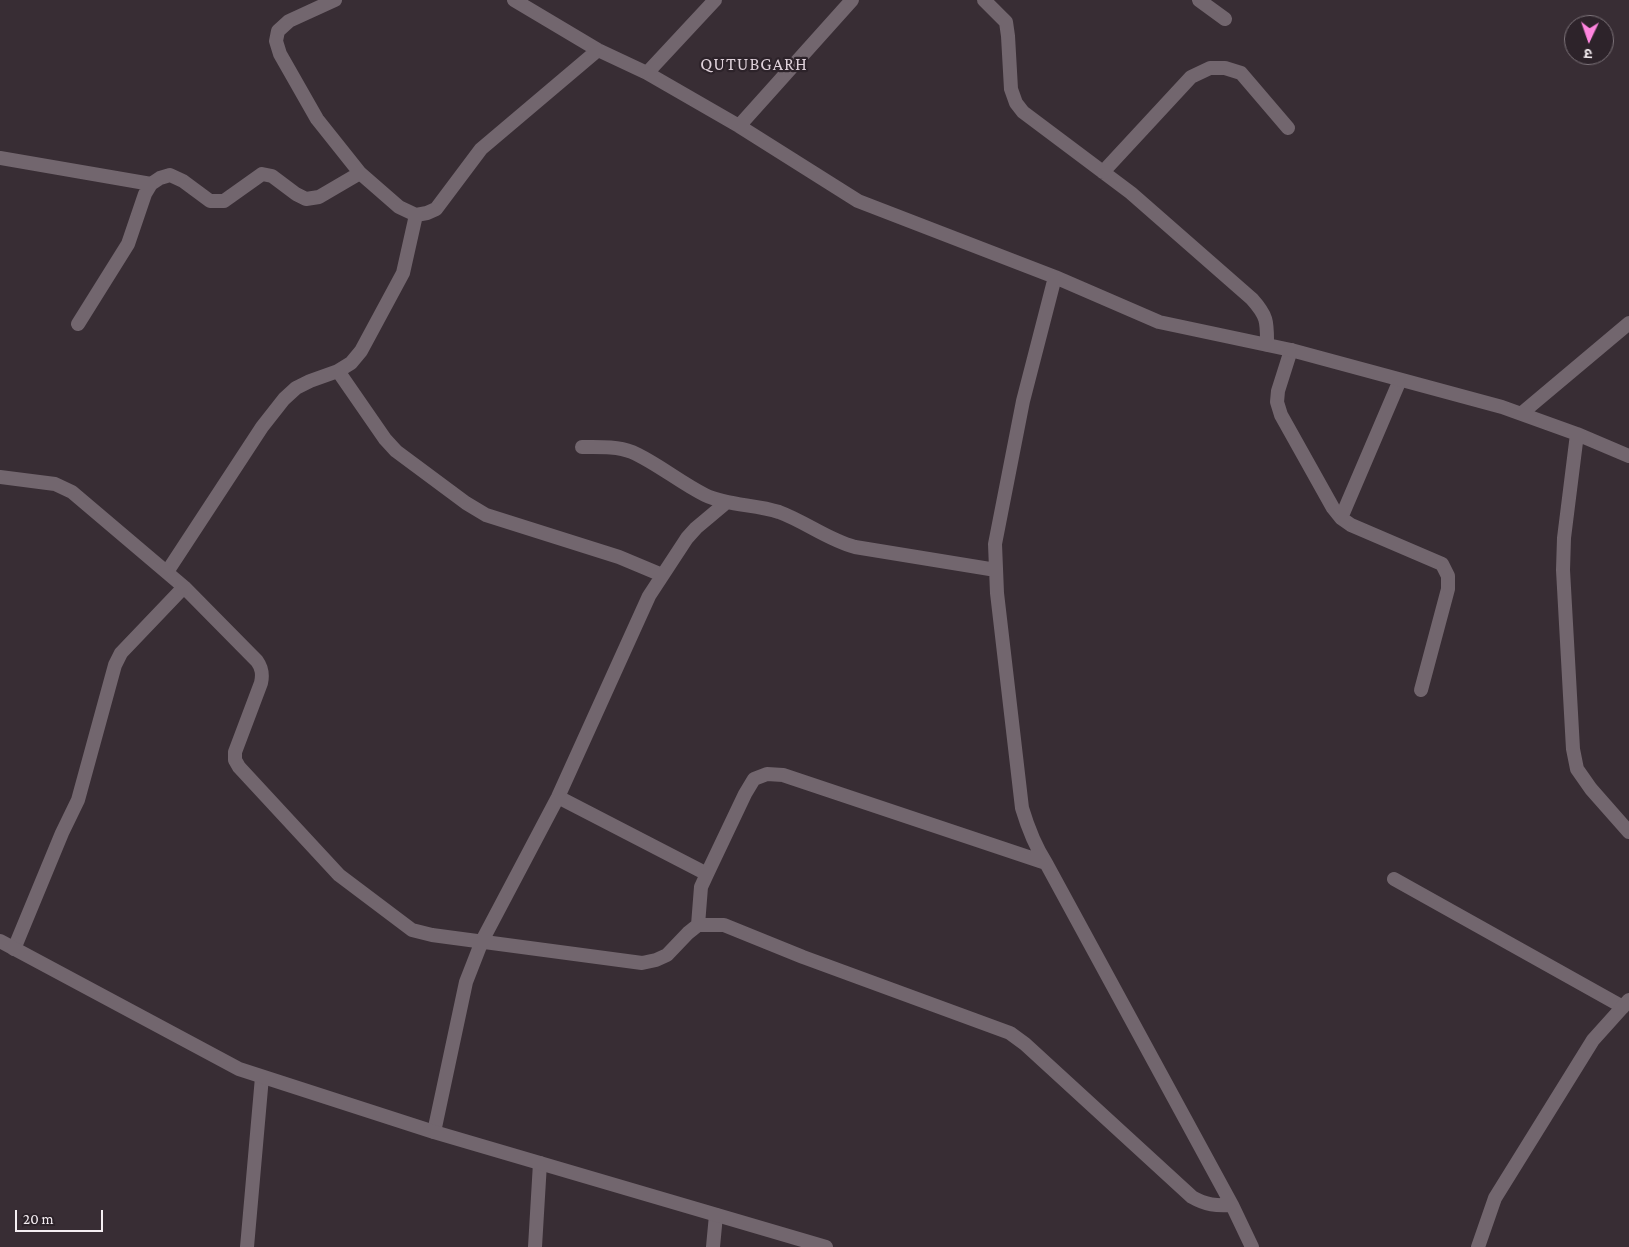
<!DOCTYPE html>
<meta charset="utf-8">
<style>
body{margin:0}
#map{position:relative;width:1629px;height:1247px;overflow:hidden;background:#382d34;font-family:"Crimson Pro","Noto Sans Devanagari",serif}
canvas{display:block}
.north{position:absolute;left:1564px;top:15px;width:50px;height:50px;box-sizing:border-box;background:#2d232a;border:1px solid #7d747a;border-radius:50%;rotate:183deg;font-size:14px;font-weight:700;line-height:20px;text-align:center;color:#f5eef2}
.north::after{content:'';display:block;margin:auto;width:18px;height:22px;background:#ff85df;clip-path:polygon(50% 0,100% 100%,50% 72%,0 100%)}
.scale{position:absolute;left:15px;top:1210px;width:88px;height:22px;box-sizing:border-box;border:2px solid #f5eef2;border-top:0;padding-left:6px;font-size:15px;line-height:18px;white-space:nowrap;color:#f5eef2;-webkit-text-stroke:4px #2d232a;paint-order:stroke}
</style>
<div id="map">
<canvas width="1629" height="1247"></canvas>
<div class="north">उ</div>
<div class="scale">20 m</div>
</div>
<script>
const context = document.querySelector('canvas').getContext('2d');
context.lineJoin = 'round';
function strokePath(path, color, width, dash) { context.strokeStyle = color; context.lineWidth = width; context.lineCap = dash ? 'butt' : 'round'; context.setLineDash(dash || []); context.stroke(path); }
function label(font, color, halo, rows, align = 'center') {
  context.font = font + ' "Crimson Pro",serif'; context.lineWidth = 4.5; context.setLineDash([]); context.textBaseline = 'middle'; context.strokeStyle = halo; context.fillStyle = color; for (const [text, x, y, turn = 0] of rows) {
    context.save(); context.translate(x, y); context.rotate((+turn || 0) * Math.PI / 180); context.textAlign = isNaN(turn) ? turn : align; if (halo) context.strokeText(text, 0, 0); context.fillText(text, 0, 0); context.restore();
  }
}
const service = new Path2D(`
 M1291,350L1278,391L1277,402L1281,415L1333,508L1341,518L1351,525L1442,564L1448,576V589L1421,690
 M1341,518L1400,380`);
const minor = new Path2D(`
 M335,0L289,21L278,31L276,41L280,54L317,119L360,173L399,207L416,215L427,213L436,209L481,149L598,50
 M514,0L598,50L647,73L739,126L858,201L1055,277L1159,322L1291,350L1502,407L1577,434L1629,456
 M984,0L1006,22L1008,36L1011,89L1016,103L1023,112L1131,193L1252,299C1268,317 1267,322 1267,345
 M1199,0L1225,19
 M647,73L715,0
 M739,126L852,0
 M0,158L151,184
 M1103,172L1191,77L1210,68H1225L1241,73L1288,128
 M1055,277L1023,401L995,544L997,593L1022,808C1028,828 1035,846 1046,863L1232,1205L1252,1247
 M78,324L128,244L145,194L151,184L160,178L170,175L183,181L210,201H224L262,174L272,176L296,194L306,199L319,197L360,173
 M338,371L385,439L396,451L466,503L486,515L619,557L662,575
 M1522,413L1629,323
 M1577,434L1564,538L1563,570L1573,749L1577,769L1591,789L1629,832
 M582,447C598,447 617,446 632,452C657,463 679,482 705,495C728,506 755,504 779,512C806,522 828,540 855,547L996,570
 M0,477L55,484L72,492L184,587L257,661C262,668 263,674 261,683L235,752V760L239,767L339,875L412,930L432,935L642,963L656,960L667,955L688,933L698,925H724L803,957L1010,1033L1025,1044L1192,1197C1206,1205 1216,1206 1232,1205
 M167,572L262,427L284,399L296,388L310,381L338,371L351,363L361,351L403,273L416,215
 M558,797L707,874
 M1394,879L1623,1007
 M698,925L701,887L707,874L745,794L754,779L767,774L783,775L1046,863
 M14,949L62,833L78,800L115,665L121,653L184,587
 M434,1132L466,982L482,941L558,797L649,596L687,538L696,528L727,502
 M247,1247L262,1077
 M535,1247L540,1163
 M713,1247L716,1215`);
const tertiary = new Path2D(`
 M0,941L239,1069L434,1132L826,1247
 M1478,1247L1495,1198L1593,1040L1629,1000`);
const quarterNames = [
 ["QUTUBGARH",754,64]
];
strokePath(service, '#72666e', 14);
strokePath(minor, '#72666e', 14);
strokePath(tertiary, '#72666e', 14);
context.letterSpacing = '1px';
label('18px', '#ded0d9', '#2d232a', quarterNames);
context.letterSpacing = '0px';
</script>
